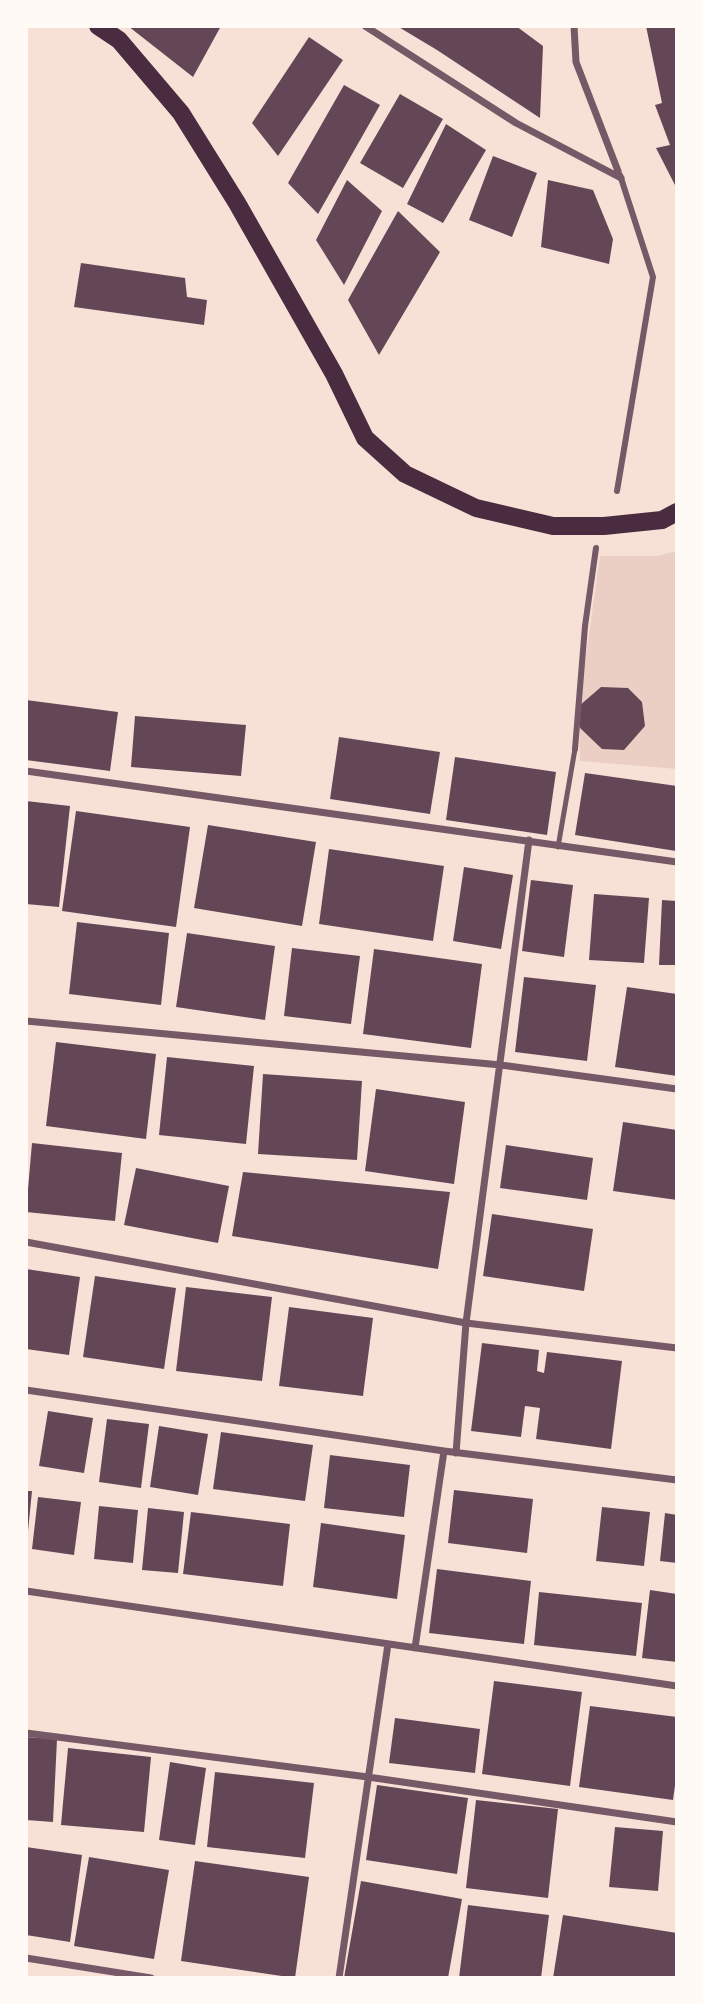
<!DOCTYPE html>
<style>
body{margin:0}
#map{position:relative;width:703px;height:2004px;overflow:hidden;background:#f7e1d7;font-family:Montserrat,sans-serif}
canvas{display:block}
.frame{position:absolute;inset:0;border:28px solid #fffaf5;pointer-events:none}
</style>
<div id="map">
<canvas width="703" height="2004"></canvas>
<div class="frame"></div>
</div>
<script>
const context = document.querySelector('canvas').getContext('2d');
context.lineJoin = 'round';
function fillPath(path, color) { context.fillStyle = color; context.fill(path, 'evenodd'); }
function strokePath(path, color, width, dash) { context.strokeStyle = color; context.lineWidth = width; context.lineCap = dash ? 'butt' : 'round'; context.setLineDash(dash || []); context.stroke(path); }
const green = new Path2D(`
 M677,551V769L580,761L579,706L600,556H657Z`);
const building = new Path2D(`
 M128,26H221L193,77Z
 M397,26H516L543,46L540,118L437,50Z
 M646,26H677V189L656,148L670,145L655,105L662,103Z
 M309,37L343,60L278,156L252,123Z
 M344,85L380,105L318,214L288,183Z
 M400,94L443,119L403,188L360,163Z
 M446,124L486,150L443,223L407,204Z
 M493,156L537,173L512,237L469,220Z
 M347,180L382,211L344,285L316,240Z
 M548,180L593,190L613,239L609,264L541,247Z
 M398,211L440,252L379,355L348,300Z
 M81,263L185,278L187,297L207,300L204,325L74,307Z
 M601,687L628,688L642,702L645,726L624,750L602,749L580,728L579,706Z
 M26,700L118,712L110,771L26,760Z
 M135,716L246,725L241,776L131,767Z
 M339,737L440,752L430,814L330,799Z
 M455,757L556,772L547,835L446,820Z
 M585,773L677,786L676,851L575,835Z
 M26,801L70,806L59,907L26,904Z
 M76,811L190,827L176,927L62,911Z
 M208,825L316,842L302,926L194,908Z
 M329,849L444,866L433,941L319,924Z
 M464,867L513,875L501,949L453,941Z
 M531,880L573,885L564,957L522,951Z
 M594,894L649,898L644,963L589,960Z
 M662,900L677,901V965H659Z
 M77,922L169,933L161,1005L69,994Z
 M187,933L275,946L265,1020L176,1007Z
 M292,948L360,956L351,1024L284,1016Z
 M374,949L482,964L471,1048L363,1034Z
 M524,977L596,985L587,1061L515,1052Z
 M627,987L677,994V1076L615,1067Z
 M56,1042L156,1054L146,1139L46,1126Z
 M167,1057L254,1066L246,1144L159,1135Z
 M263,1074L362,1081L357,1160L258,1154Z
 M376,1089L465,1102L454,1184L365,1171Z
 M623,1122L677,1130V1200L613,1191Z
 M32,1143L122,1153L115,1221L26,1212Z
 M506,1145L593,1158L587,1200L500,1188Z
 M136,1168L229,1186L218,1243L124,1225Z
 M243,1172L450,1192L438,1269L232,1236Z
 M492,1214L593,1229L584,1291L483,1276Z
 M26,1269L80,1277L69,1355L26,1349Z
 M95,1276L176,1288L164,1369L83,1357Z
 M186,1287L272,1297L262,1381L176,1371Z
 M289,1307L373,1318L363,1396L279,1386Z
 M482,1343L539,1350L537,1371L544,1373L547,1352L622,1361L611,1449L536,1439L540,1408L525,1406L521,1437L471,1431Z
 M48,1411L93,1418L84,1473L39,1466Z
 M107,1419L149,1424L141,1488L99,1482Z
 M159,1426L208,1434L198,1495L150,1487Z
 M221,1432L313,1445L305,1501L213,1489Z
 M330,1455L410,1465L404,1517L324,1508Z
 M454,1490L533,1499L527,1553L448,1543Z
 M26,1491H32L28,1531H26Z
 M38,1497L81,1502L74,1555L32,1549Z
 M99,1506L138,1510L133,1563L94,1559Z
 M602,1507L650,1512L644,1566L596,1561Z
 M148,1508L184,1512L178,1573L142,1570Z
 M191,1512L290,1524L283,1586L183,1574Z
 M665,1513L677,1515V1563L660,1561Z
 M321,1523L405,1535L397,1599L313,1587Z
 M437,1569L531,1581L524,1644L429,1633Z
 M650,1590L677,1594V1662L642,1658Z
 M539,1592L642,1603L636,1656L534,1645Z
 M494,1681L582,1692L570,1786L482,1774Z
 M590,1706L677,1717V1771L673,1800L579,1787Z
 M395,1718L480,1729L475,1773L389,1763Z
 M26,1737L57,1739L53,1822L26,1820Z
 M68,1748L151,1757L144,1832L61,1825Z
 M170,1762L206,1768L195,1845L159,1840Z
 M215,1772L314,1783L305,1858L207,1847Z
 M377,1785L468,1798L457,1874L366,1860Z
 M476,1800L558,1809L548,1898L466,1888Z
 M615,1827L663,1831L658,1891L609,1887Z
 M26,1847L82,1855L70,1942L26,1935Z
 M89,1857L169,1870L154,1959L74,1946Z
 M195,1861L309,1877L295,1978L181,1961Z
 M361,1881L462,1899L448,1978H344Z
 M468,1905L549,1915L541,1978H459Z
 M563,1915L677,1933V1978H553Z`);
const service = new Path2D(`
 M558,847L575,749`);
const pedestrian = new Path2D(`
 M617,491L653,277L620,175
 M575,749L585,626L596,548`);
const minor = new Path2D(`
 M365,26L516,123L621,178
 M574,26L576,62L618,171
 M26,771L677,862
 M26,1021L501,1065L677,1089
 M26,1242L466,1323L677,1348
 M26,1390L444,1451L677,1480
 M456,1453L466,1323L529,840
 M26,1591L677,1686
 M415,1648L444,1451
 M26,1733L368,1777L677,1822
 M26,1958L151,1978
 M339,1978L388,1644`);
const primary = new Path2D(`
 M98,26L119,40L181,113L237,203L334,374L365,438L405,474L476,508L553,526H604L662,520L677,512`);
fillPath(green, '#ebcfc5');
fillPath(building, '#644757');
strokePath(service, '#755966', 5);
strokePath(pedestrian, '#755966', 6);
strokePath(minor, '#755966', 7);
strokePath(primary, '#4a2c40', 18);
</script>
